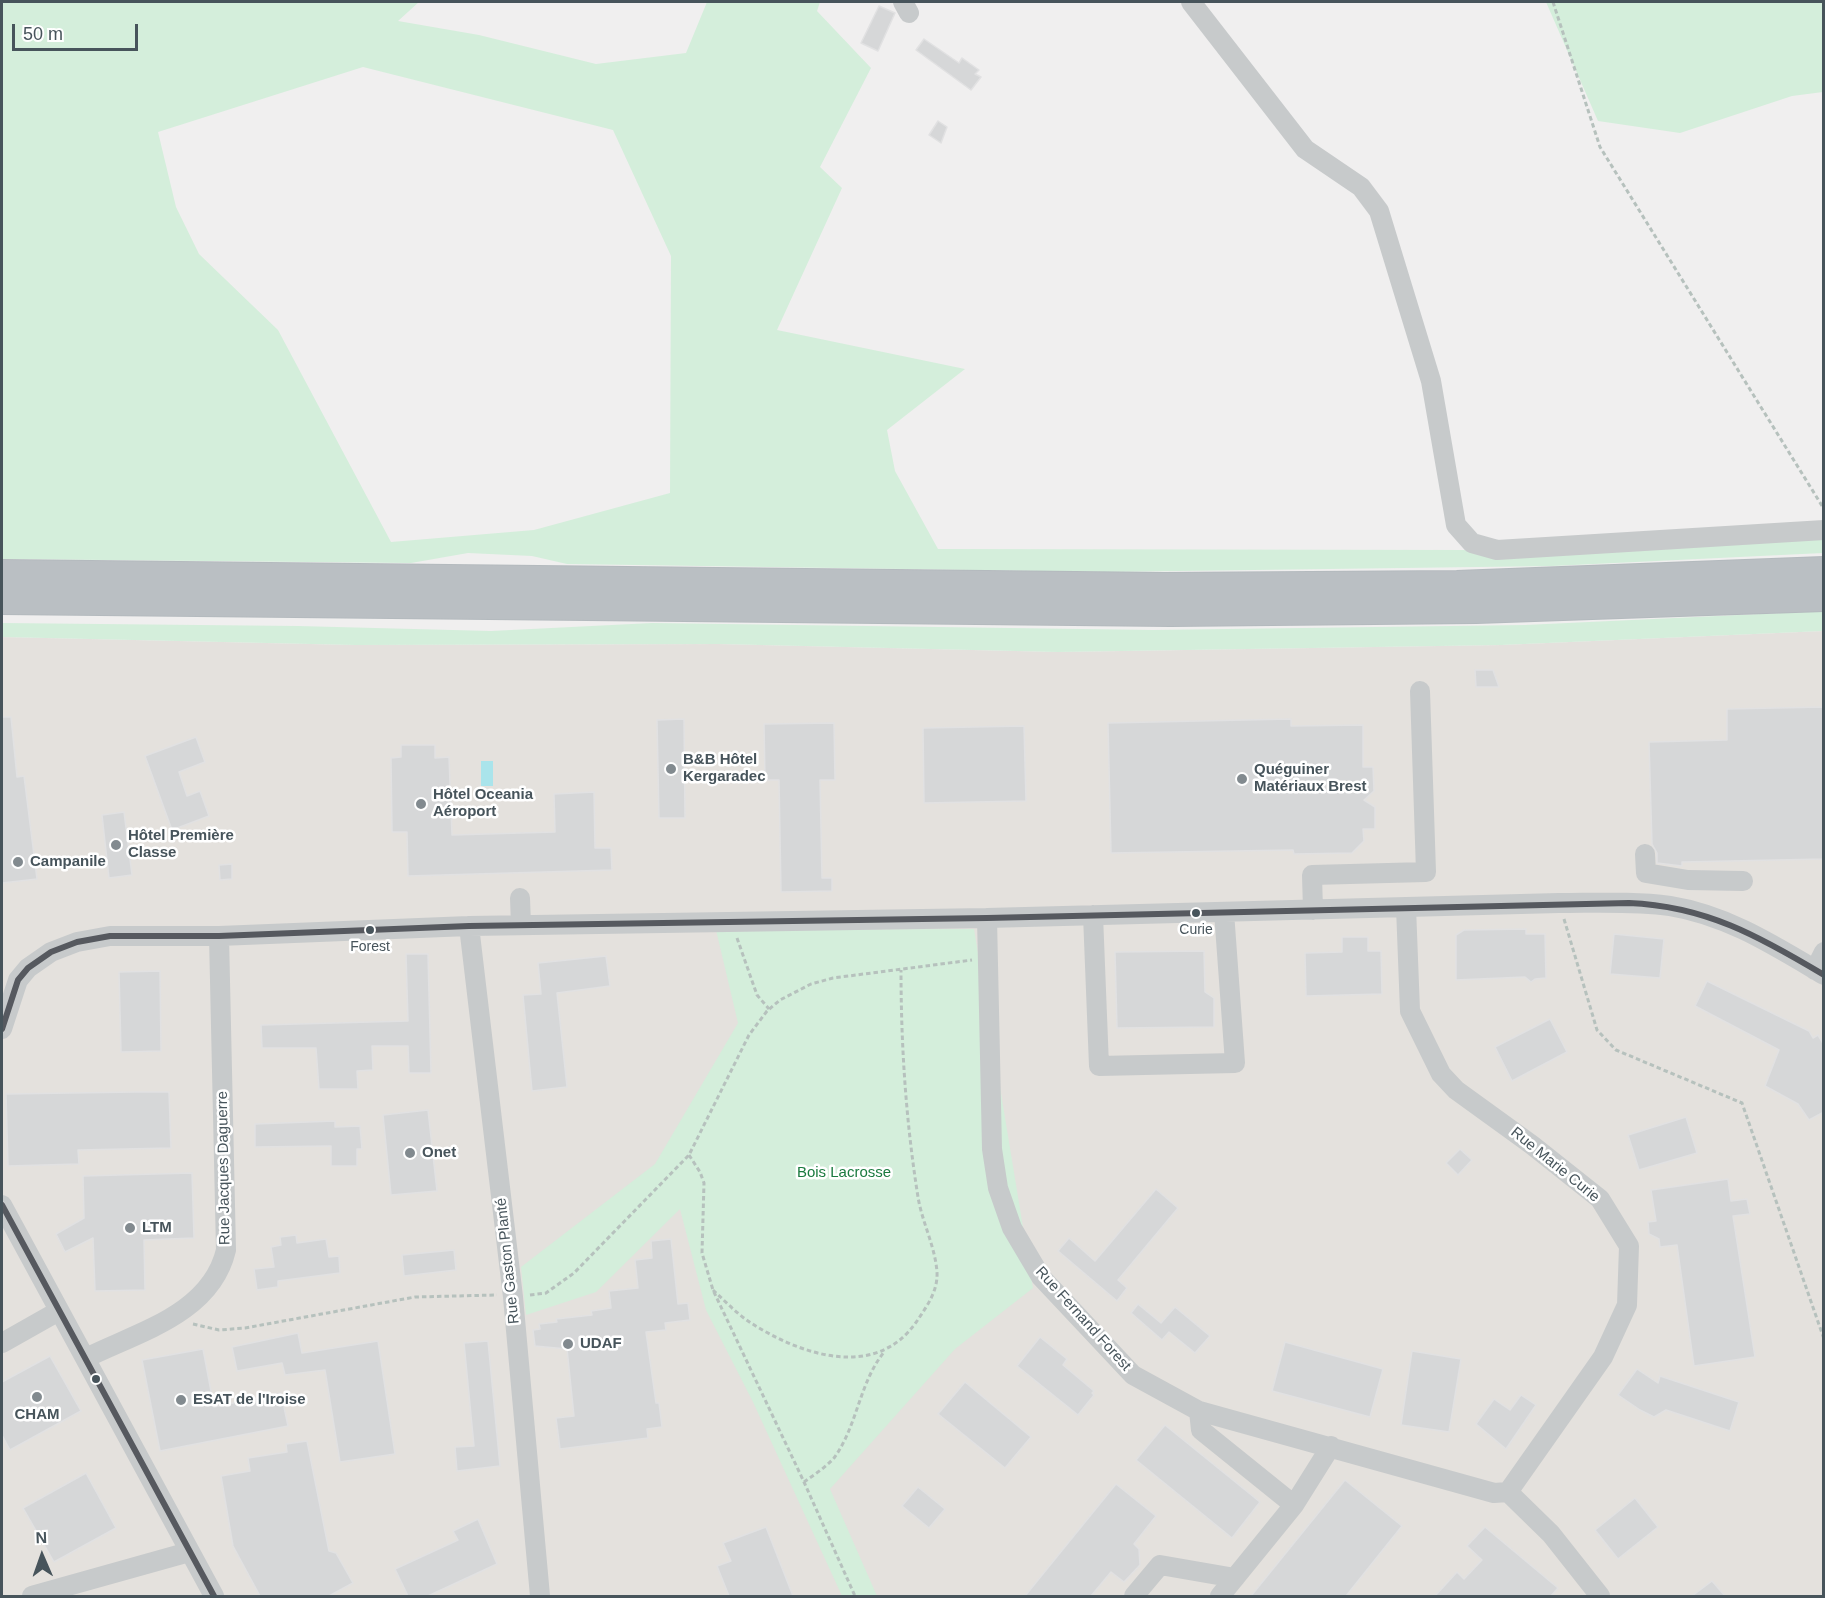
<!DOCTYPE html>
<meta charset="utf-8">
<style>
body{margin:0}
#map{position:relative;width:1825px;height:1598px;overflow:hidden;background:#f0efef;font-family:Arial,sans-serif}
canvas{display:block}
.frame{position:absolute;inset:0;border:3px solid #47545b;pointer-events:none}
.north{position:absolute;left:12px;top:1526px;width:60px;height:60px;-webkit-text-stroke:4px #fff;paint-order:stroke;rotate:358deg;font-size:16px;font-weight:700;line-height:24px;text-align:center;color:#47545b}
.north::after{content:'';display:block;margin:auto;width:21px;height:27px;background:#47545b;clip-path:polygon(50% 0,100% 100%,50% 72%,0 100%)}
.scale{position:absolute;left:12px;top:24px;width:126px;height:27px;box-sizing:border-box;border:3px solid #47545b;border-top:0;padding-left:8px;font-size:18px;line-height:21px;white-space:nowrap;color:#47545b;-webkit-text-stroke:4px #fff;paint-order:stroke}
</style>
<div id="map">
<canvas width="1825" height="1598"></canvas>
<div class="frame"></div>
<div class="north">N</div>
<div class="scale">50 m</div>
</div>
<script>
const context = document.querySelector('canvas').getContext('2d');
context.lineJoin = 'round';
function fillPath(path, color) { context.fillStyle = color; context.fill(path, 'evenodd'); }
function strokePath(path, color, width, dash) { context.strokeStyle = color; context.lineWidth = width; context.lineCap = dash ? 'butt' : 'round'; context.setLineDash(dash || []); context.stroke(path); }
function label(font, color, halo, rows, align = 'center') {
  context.font = font + ' Arial,sans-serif'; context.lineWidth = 5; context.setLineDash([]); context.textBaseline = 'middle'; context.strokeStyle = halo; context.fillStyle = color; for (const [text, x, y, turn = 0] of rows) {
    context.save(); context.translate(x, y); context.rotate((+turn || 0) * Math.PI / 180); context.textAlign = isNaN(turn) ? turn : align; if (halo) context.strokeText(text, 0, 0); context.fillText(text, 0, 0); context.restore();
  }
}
const commercial = new Path2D(`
 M1823,631V1596H2V637L355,645L719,644L1058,652L1501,645Z`);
const green = new Path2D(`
 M2,2H419L398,21L479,35L596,64L686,53L707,2H820L817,11L871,68L820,167L842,188L777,330L965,369L887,430L895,471L938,549L1464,550L1519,556L1824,539L1823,553L1552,566L1105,572L567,564L532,556L468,553L411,563L2,559ZM363,67L613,130L671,256L670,493L534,530L391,542L278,330L199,254L176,207L158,132Z
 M1546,2H1823V92L1792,96L1680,133L1598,121Z
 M1824,611L1823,631L1501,645L1058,652L719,644L355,645L2,637V623L298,626L491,631L652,623L1153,630L1525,625Z
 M974,929L1033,1288L955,1349L830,1489L877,1596H842L753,1402L706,1310L680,1209L596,1292L526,1315L521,1267L655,1164L738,1023L716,930Z`);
const water = new Path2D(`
 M481,761H493V786H481Z`);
const building = new Path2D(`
 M879,6L895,13L878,51L861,43Z
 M924,39L959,63L962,58L979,70L975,74L981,77L971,90L916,50Z
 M938,121L947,127L941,143L929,135Z
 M1475,670H1493L1499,687H1476Z
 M1824,707V859L1682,862V866L1657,863V853L1652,844L1649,742L1727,740V709Z
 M2,717H11L17,777L24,776L37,879L2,883Z
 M684,719L685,818H659L657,720Z
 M1291,719V726L1363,725V767H1373L1374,791L1364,800L1375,807V829H1363L1364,841L1352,853L1294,854L1293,850L1111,853L1108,723Z
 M834,723L835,780H820L822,878H832V891L781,892L779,780H765L764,724Z
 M1024,726L1026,801L924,803L923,728Z
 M196,737L205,762L179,772L187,796L200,791L209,816L172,830L145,756Z
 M401,745H435V758L449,757L452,835L555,832L554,794L594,792L595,848H611L612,870L408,876L407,832H392L391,758L401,757Z
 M124,812L132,875L109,878L102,815Z
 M232,864V879L220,880L219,865Z
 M1526,929V934H1545L1546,978L1535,979L1531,982L1525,977L1456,980V935L1464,930Z
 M1614,934L1664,939L1660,978L1610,974Z
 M1342,937H1368V951H1381L1382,994L1306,996L1305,953L1342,952Z
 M1204,951L1205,992L1214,998V1027L1117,1028L1115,952Z
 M406,954H428L431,1073H409L408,1046H372L373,1070L357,1071L358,1089H319L316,1048H262L261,1025L408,1021Z
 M606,956L610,986L557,993L567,1087L532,1091L523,995L541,994L538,963Z
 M160,971L161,1051L121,1052L119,972Z
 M1707,981L1809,1031L1813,1038L1818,1035L1824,1045V1112L1809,1120L1798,1104L1765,1086L1779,1050L1695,1006Z
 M1550,1019L1567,1052L1512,1081L1495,1047Z
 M136,1092H169L171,1148L78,1150L79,1164L8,1166L6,1094Z
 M428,1110L437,1191L391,1195L383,1115Z
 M1686,1117L1697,1153L1639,1170L1628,1135Z
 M335,1121V1127L360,1126L362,1149H357V1166H331V1146L255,1147V1124Z
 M1460,1149L1472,1160L1458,1175L1446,1163Z
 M192,1173L194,1238L144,1240L145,1290L95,1291L93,1238L65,1252L56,1234L84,1218L83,1176Z
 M1728,1179L1731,1201L1747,1199L1750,1214L1733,1216L1755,1357L1694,1366L1677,1245L1660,1247L1659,1239L1649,1234L1648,1222L1656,1221L1651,1190Z
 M1156,1189L1178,1208L1118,1280L1127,1288L1117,1301L1058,1251L1069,1238L1095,1261Z
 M296,1235L297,1243L326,1239L329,1257L339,1256L340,1273L278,1281V1287L257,1290L254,1269L274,1267L271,1247L281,1245L280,1237Z
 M671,1239L678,1304L688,1303L690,1320L665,1323L666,1330L646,1332L656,1403H659L662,1427L647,1429L648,1438L560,1449L556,1418L574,1416L567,1349L535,1346L533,1330L540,1329L539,1324L557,1322L556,1319L592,1315L591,1311L611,1308L609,1291L638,1288L635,1260L652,1258L651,1241Z
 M454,1250L456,1270L404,1276L402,1255Z
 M1138,1304L1161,1323L1175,1307L1210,1336L1195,1353L1169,1332L1162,1340L1131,1313Z
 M298,1333L302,1353L378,1341L395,1454L340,1462L325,1370L285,1375L282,1363L237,1371L232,1347Z
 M1040,1337L1067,1359L1063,1365L1094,1391L1092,1393L1094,1395L1078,1415L1017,1366Z
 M488,1341L500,1466L457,1471L455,1447L474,1446L464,1343Z
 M1285,1342L1383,1369L1370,1417L1272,1391Z
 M203,1349L214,1407L281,1393L288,1426L160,1451L142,1360Z
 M1412,1351L1461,1359L1449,1432L1401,1425Z
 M50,1356L81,1411L10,1450L2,1435V1382Z
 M1637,1369L1658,1383L1660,1376L1739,1402L1730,1431L1666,1410L1654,1417L1640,1410L1618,1395Z
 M965,1382L1031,1437L1005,1468L938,1414Z
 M1521,1395L1536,1405L1506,1449L1476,1424L1494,1399L1510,1410Z
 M1165,1425L1260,1502L1232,1538L1136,1460Z
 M307,1441L329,1551L336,1553L353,1583L329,1596H260L233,1546L221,1476L250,1471L248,1458L287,1452L286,1444Z
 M86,1473L116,1528L54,1562L23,1508Z
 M1345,1480L1402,1526L1346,1596H1251Z
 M1116,1484L1156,1516L1134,1544L1139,1549L1140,1565L1124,1582L1111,1572L1091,1596H1025Z
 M918,1487L945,1509L929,1528L902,1506Z
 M1635,1498L1658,1527L1618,1559L1595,1530Z
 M478,1519L497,1564L428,1596H408L395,1569L458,1540L453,1531Z
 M766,1527L793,1596H729L717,1566L731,1561L723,1543Z
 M1485,1527L1558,1588L1551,1596H1435L1457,1572L1464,1579L1482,1560L1467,1546Z
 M1712,1581L1725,1596H1692Z`);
const path = new Path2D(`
 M1553,2L1600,147L1824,509
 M1564,919L1597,1030L1616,1050L1742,1103L1824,1339
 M737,938L757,995L769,1009
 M689,1155L700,1172L704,1183L702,1253L713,1290L804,1482L855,1596
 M713,1290C725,1301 737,1314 751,1323C801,1355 876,1381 917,1321C927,1306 938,1291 937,1272C935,1246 922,1222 918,1197C906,1122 901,1046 901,970
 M530,1295L546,1293L574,1273L689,1155L749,1035L767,1011L780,1000L811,984L833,978L972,960
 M193,1324L219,1330L245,1328L415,1297L497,1295
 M804,1482C814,1475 826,1467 834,1458C858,1425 859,1382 885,1351`);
const minor = new Path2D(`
 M903,2L909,13
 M1191,2L1305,149L1361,187L1379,211L1431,381L1456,525L1472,543L1497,550L1824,530
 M1645,854L1646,873L1688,880L1743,881
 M520,898L521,925
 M1406,907L1410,1011L1441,1074L1456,1090L1532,1145L1600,1199L1629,1246L1627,1305L1603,1357L1508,1492
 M1313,910L1312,875L1426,872L1420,691
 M1093,915L1099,1066L1235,1063L1224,912
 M987,918L992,1149L998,1188L1012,1228L1041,1277L1133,1375L1199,1411L1494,1493L1508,1492L1551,1534L1600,1596
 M469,926L513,1297L540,1596
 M1815,970L1824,952
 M2,1029L18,980L28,968L51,952L77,942L110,936H219L469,926L987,918L1559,903C1595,903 1634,901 1670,906C1727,915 1775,946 1824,975
 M2,1205L214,1596
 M2,1343L57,1312
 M86,1358C138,1332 211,1314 226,1250L219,936
 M1199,1411L1201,1430L1294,1505
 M32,1596L189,1552
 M1134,1596L1160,1565L1235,1578
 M1220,1596L1294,1505L1331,1446`);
const highway = new Path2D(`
 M2,574L1164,587L1457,585L1824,571
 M2,600L1171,612L1476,609L1824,597`);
const bus1 = new Path2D(`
 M2,1029L18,980L28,968L51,952L77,942L110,936H219L469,926L987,918L1629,903C1705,906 1759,936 1824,975
 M2,1205L214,1596`);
const markers = [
 [671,769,6,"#828a8f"],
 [1242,779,6,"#828a8f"],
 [421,804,6,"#828a8f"],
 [116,845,6,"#828a8f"],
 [18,862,6,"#828a8f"],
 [1196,913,5,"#47545b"],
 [370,930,5,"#47545b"],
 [410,1153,6,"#828a8f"],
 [130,1228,6,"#828a8f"],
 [568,1344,6,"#828a8f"],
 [96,1379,5,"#47545b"],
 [37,1397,6,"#828a8f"],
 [181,1400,6,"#828a8f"]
];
const busNames = [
 ["Curie",1196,930],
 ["Forest",370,947]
];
const poiNames = [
 ["B&B Hôtel",683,760],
 ["Kergaradec",683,777],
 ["Quéguiner",1254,770],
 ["Matériaux Brest",1254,787],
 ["Hôtel Oceania",433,795],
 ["Aéroport",433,812],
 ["Hôtel Première",128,836],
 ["Classe",128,853],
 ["Campanile",30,862],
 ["Onet",422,1153],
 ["LTM",142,1228],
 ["UDAF",580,1344],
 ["ESAT de l'Iroise",193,1400],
 ["CHAM",37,1415,"center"]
];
const streetNames = [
 ["Rue Marie Curie",1555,1165,39],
 ["Rue Jacques Daguerre",224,1168,-91],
 ["Rue Gaston Planté",508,1261,-96],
 ["Rue Fernand Forest",1083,1319,48]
];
const parkNames = [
 ["Bois Lacrosse",844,1173]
];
fillPath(commercial, '#e4e1dd');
fillPath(green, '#d4eedb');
fillPath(water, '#aae4eb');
fillPath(building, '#d6d7d8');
strokePath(building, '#e1e1e2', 1.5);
strokePath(highway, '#b4babe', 30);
strokePath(path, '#b6c1bd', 3, [4.5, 3]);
strokePath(minor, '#c7cacb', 20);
strokePath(highway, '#babfc3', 28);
strokePath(bus1, '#56595f', 6);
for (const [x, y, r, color] of markers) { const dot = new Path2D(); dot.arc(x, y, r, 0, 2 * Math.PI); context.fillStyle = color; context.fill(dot); strokePath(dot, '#fff', 2); }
label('14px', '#47545b', '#fff', busNames);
label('bold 15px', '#47545b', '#fff', poiNames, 'left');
label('15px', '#47545b', '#fff', streetNames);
label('15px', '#1a7a3f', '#fff', parkNames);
</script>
